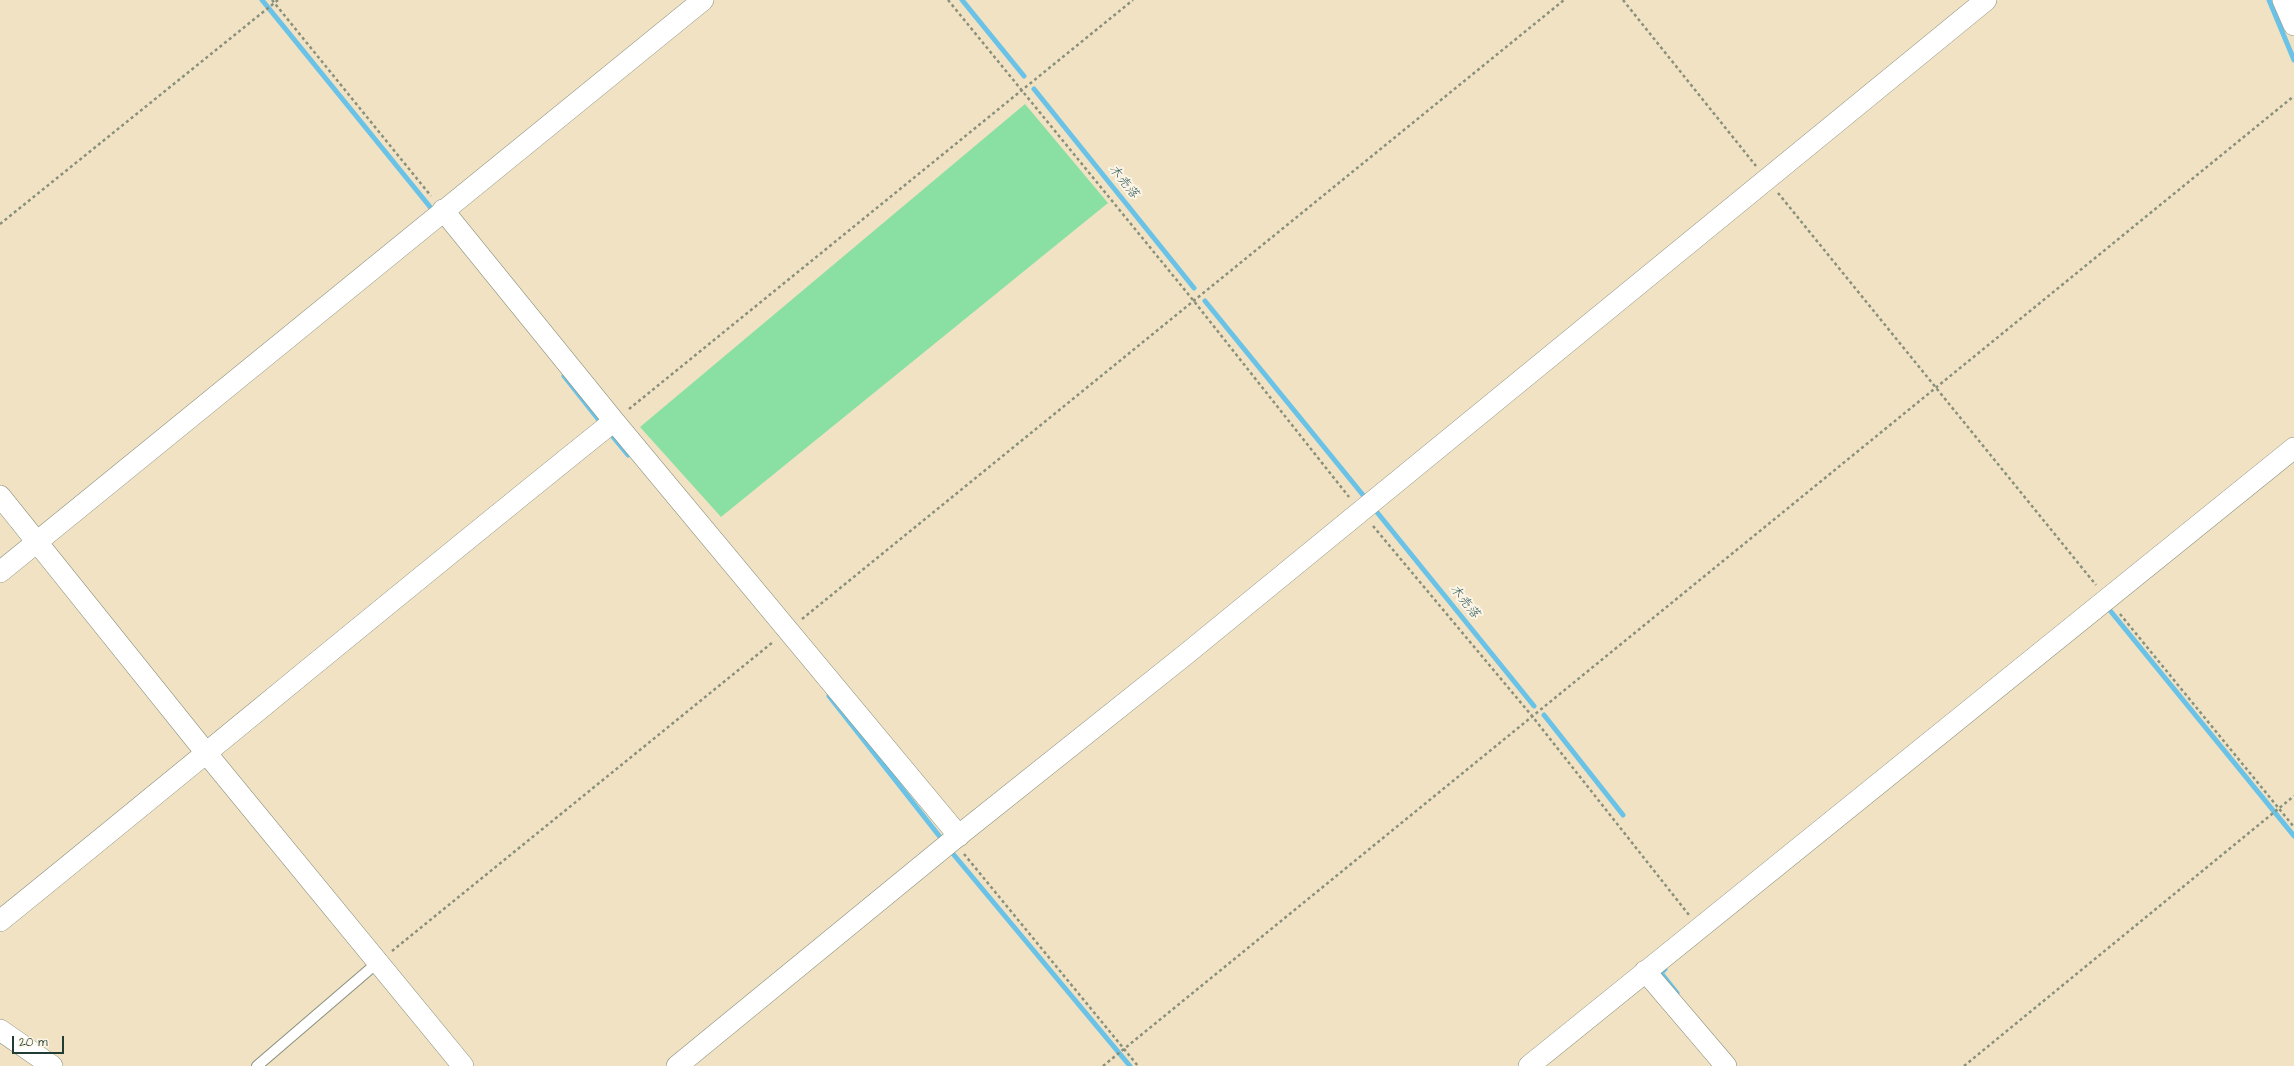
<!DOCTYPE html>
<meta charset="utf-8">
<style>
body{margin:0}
#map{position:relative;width:2294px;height:1066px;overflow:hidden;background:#f2e2c4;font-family:"Architects Daughter",sans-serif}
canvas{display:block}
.scale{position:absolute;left:12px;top:1036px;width:52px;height:18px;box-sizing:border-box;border:2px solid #1f3d34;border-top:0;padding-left:5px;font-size:12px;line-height:14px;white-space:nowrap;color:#1f3d34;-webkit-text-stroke:3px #fcf5e5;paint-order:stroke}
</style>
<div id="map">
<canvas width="2294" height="1066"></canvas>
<div class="scale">20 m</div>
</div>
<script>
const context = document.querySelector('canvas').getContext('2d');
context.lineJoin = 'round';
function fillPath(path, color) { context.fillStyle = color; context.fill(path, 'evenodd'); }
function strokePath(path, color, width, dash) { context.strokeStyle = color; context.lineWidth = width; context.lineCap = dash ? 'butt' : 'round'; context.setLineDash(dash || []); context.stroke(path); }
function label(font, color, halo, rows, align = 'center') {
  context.font = font + ' "Architects Daughter","Klee One",sans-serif'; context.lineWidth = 4; context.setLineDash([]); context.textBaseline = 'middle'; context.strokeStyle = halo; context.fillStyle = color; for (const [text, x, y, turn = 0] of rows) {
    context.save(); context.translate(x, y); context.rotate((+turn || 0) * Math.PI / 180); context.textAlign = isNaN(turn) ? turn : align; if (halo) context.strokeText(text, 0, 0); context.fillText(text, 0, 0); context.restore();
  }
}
const green = new Path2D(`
 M1025,104L1108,203L721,517L640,427Z`);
const stream = new Path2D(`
 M262,0L435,213
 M962,0L1024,76
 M2269,0L2294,60
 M1034,89L1194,288
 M1205,301L1363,495
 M564,376L602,424
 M609,432L628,455
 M1376,511L1534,706
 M2110,606L2108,608L2294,836
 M829,696L944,842
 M1544,715L1623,815
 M949,849L1130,1066
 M1665,969L1661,973L1677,993`);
const path = new Path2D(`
 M272,0L431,196
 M948,0L1193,300L1349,497
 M1623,0L1756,166
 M1778,193L2096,585
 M0,224L278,0
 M629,409L1133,0
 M1373,526L1532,716L1689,915
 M2120,614L2294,827
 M802,619L1564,0
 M964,854L1138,1066
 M392,951L773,642
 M1103,1066L2294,96
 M1964,1066L2294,796`);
const lane = new Path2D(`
 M257,1066L377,963`);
const street = new Path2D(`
 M2283,0L2294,25
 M443,210L614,421L959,836
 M0,496L207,754L463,1066
 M0,572L703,0
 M0,921C205,755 408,586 614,421
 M1645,971L1726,1066
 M0,1030L52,1066
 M677,1066L953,840L1185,655L1986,0
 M1529,1066L2294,448`);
const waterNames = [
 ["木売落",1123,182,51],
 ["木売落",1464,602,51]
];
fillPath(green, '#8ae0a3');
strokePath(stream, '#6ac3e7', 5);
strokePath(lane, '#88907c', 12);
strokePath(street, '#88907c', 22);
strokePath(path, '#88907c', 2.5, [3, 3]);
strokePath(lane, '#fff', 10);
strokePath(street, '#fff', 21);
label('italic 13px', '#325e61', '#fcf5e5', waterNames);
</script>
